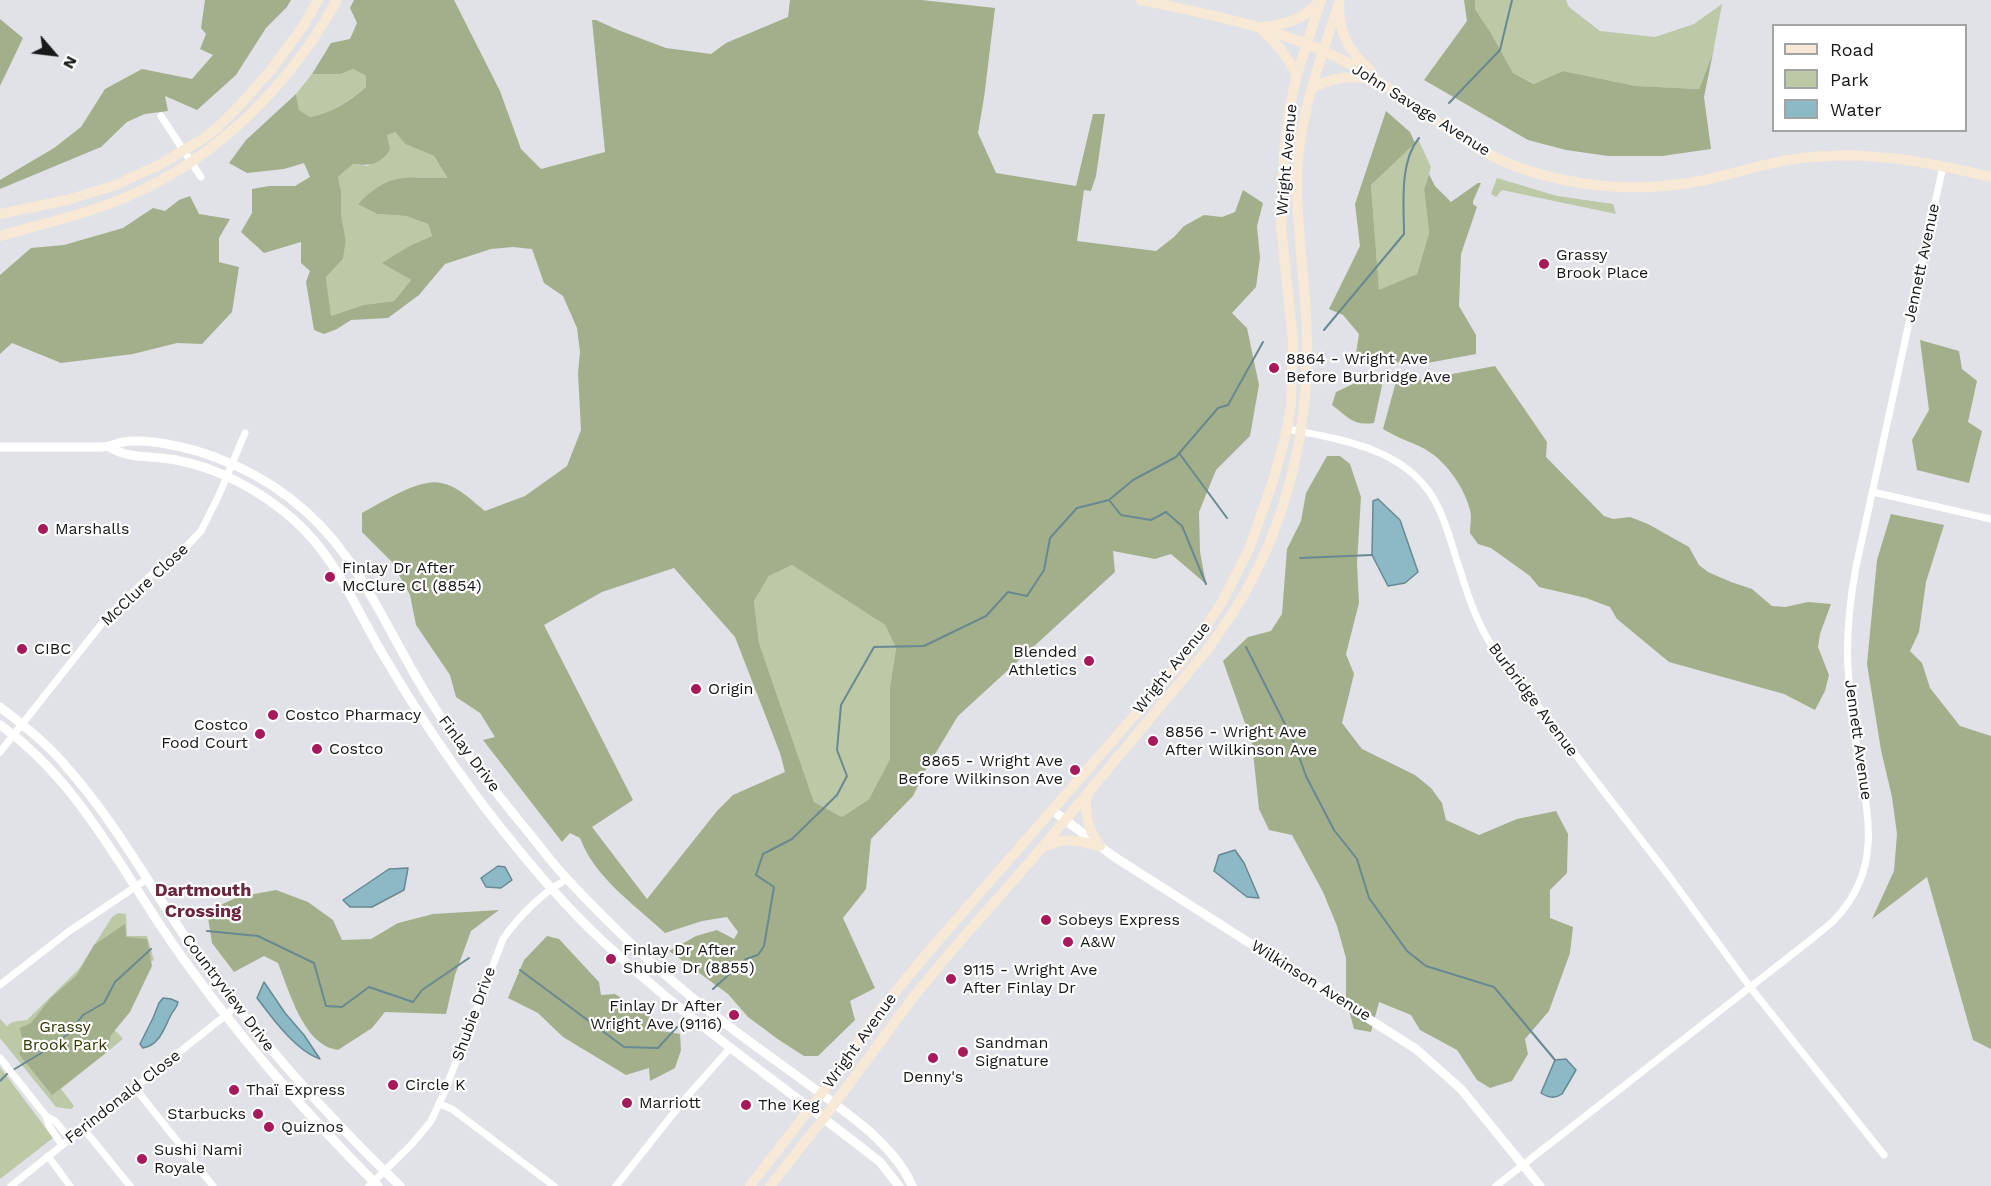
<!DOCTYPE html>
<meta charset="utf-8">
<style>
body{margin:0}
#map{position:relative;width:1991px;height:1186px;overflow:hidden;background:#e0e2e7;font-family:"Work Sans",sans-serif}
canvas{display:block}
.legend{position:absolute;left:1772px;top:24px;width:195px;height:108px;box-sizing:border-box;background:#fff;border:2px solid #a2a3a3;margin:0;padding:8px 10px;list-style:none;font-size:18px;color:#17181a}
.legend li{display:flex;align-items:center;gap:12px;height:30px}
.legend b{width:30px;border:2px solid #a2a3a3}
.north{position:absolute;left:24px;top:24px;width:60px;height:60px;-webkit-text-stroke:4px #fff;paint-order:stroke;rotate:118deg;font-size:16px;font-weight:700;line-height:24px;text-align:center;color:#17181a}
.north::after{content:'';display:block;margin:auto;width:21px;height:27px;background:#17181a;clip-path:polygon(50% 0,100% 100%,50% 72%,0 100%)}
</style>
<div id="map">
<canvas width="1991" height="1186"></canvas>
<ul class="legend">
<li><b style="height:8px;background:#f8e8d6"></b>Road</li>
<li><b style="height:16px;background:#bcc8a6"></b>Park</li>
<li><b style="height:16px;background:#8bb9c5"></b>Water</li>
</ul>
<div class="north">N</div>
</div>
<script>
const context = document.querySelector('canvas').getContext('2d');
context.lineJoin = 'round';
function fillPath(path, color) { context.fillStyle = color; context.fill(path, 'evenodd'); }
function strokePath(path, color, width, dash) { context.strokeStyle = color; context.lineWidth = width; context.lineCap = dash ? 'butt' : 'round'; context.setLineDash(dash || []); context.stroke(path); }
function label(font, color, halo, rows, align = 'center') {
  context.font = font + ' "Work Sans",sans-serif'; context.lineWidth = 4.5; context.setLineDash([]); context.textBaseline = 'middle'; context.strokeStyle = halo; context.fillStyle = color; for (const [text, x, y, turn = 0] of rows) {
    context.save(); context.translate(x, y); context.rotate((+turn || 0) * Math.PI / 180); context.textAlign = isNaN(turn) ? turn : align; if (halo) context.strokeText(text, 0, 0); context.fillText(text, 0, 0); context.restore();
  }
}
const green = new Path2D(`
 M1475,0H1566L1569,7L1600,31L1655,37L1694,24L1722,4L1713,53L1699,89L1636,86L1563,71L1535,84L1513,73L1491,33L1475,9Z
 M353,69L366,76V87C347,102 334,112 310,117L299,110L296,94L312,74H341Z
 M394,131L405,144L434,156L447,179L418,177L358,203L377,214L406,216L428,224L432,236L409,246L383,263L411,280L394,301L363,305L331,316L326,277L343,259L346,241L341,215V191L338,177L353,164L368,166L387,135Z
 M1418,139L1431,167L1424,189L1429,233L1417,274L1379,291L1371,185Z
 M1497,178L1557,196L1613,204L1616,214L1502,190L1496,197L1491,194Z
 M792,565L885,625L896,648L890,687V759L869,799L842,817L814,802L759,643L754,601L769,576Z
 M118,913L126,914L127,936H147L154,960L135,970L105,1025L117,1032L123,1039L61,1089L74,1106L71,1109L56,1107L0,1038V1019L7,1026L12,1022L27,1020L79,969L112,917Z
 M0,1067L53,1138L0,1179Z`);
const forest = new Path2D(`
 M205,0H291L287,7L266,28L236,75L197,110L165,96L168,111L145,114L127,122L101,147L0,189V180L54,148L81,127L105,89L142,69L192,79L213,55L200,49L206,34L201,28Z
 M354,0H454L500,91L521,149L541,169L605,152L592,20H596L618,30L666,48L711,54L726,43L788,17L790,0H922L995,8L984,98L978,133L996,173L1076,186L1093,114H1105L1096,176L1091,191L1084,190L1077,241L1156,251L1174,237L1184,226L1204,215L1222,217L1235,212L1243,190L1263,203L1257,226L1260,258L1256,287L1232,313L1247,328L1259,385L1250,436L1216,470L1199,512L1200,552L1206,584L1171,554L1155,559L1113,551L1115,572L958,716L926,769L913,796L871,839L866,889L843,918L875,988L850,1001L855,1020L818,1056H804L779,1040L748,1017L728,994L669,951L696,936L717,930L734,939L738,932L727,917L702,921L665,933C634,904 595,878 580,838L570,833L562,842L483,740L495,737L480,713L456,697L450,675L416,625L410,595L392,562L362,532V513C381,503 419,478 441,483C458,486 471,500 485,511L525,496L567,466L581,430L578,373L580,352L577,328L563,296L544,283L532,249L513,247L491,249L445,264L419,295L388,318L351,320L337,329L324,334L314,330L306,282L310,271L301,263V242L264,253L241,232L252,213V189L269,186H295L310,177L304,163L284,169L247,173L229,163L246,140L296,94L299,110L310,117C334,112 348,102 366,87V76L353,69L341,74H312L331,43L350,39L357,23L350,8ZM395,132L405,144L434,156L447,178C405,178 390,171 358,204L377,214L406,216L428,224L432,236L409,246L382,263L411,280L394,301L363,305L331,316L326,277L343,259L346,241L341,215V191L338,177L353,164C370,166 379,165 390,150L387,135ZM792,565L885,625L896,648L890,687V759L869,799L842,817L814,802L759,643L754,601L769,576ZM674,568L735,637L780,753L785,772L733,795L717,811L647,899L592,827L633,800L544,625L602,592Z
 M1464,0H1475V9L1491,33L1513,73L1534,84L1563,71L1636,86L1699,89L1713,53L1704,97L1711,149L1662,156H1608L1566,150L1528,140L1424,80L1467,21Z
 M0,19L23,38L0,86Z
 M1386,111L1410,132L1415,143L1371,185L1379,290L1417,274L1429,233L1424,189L1429,174L1435,186L1451,202L1482,180L1478,183H1481L1473,201V204L1477,207L1461,254L1459,306L1476,335V354L1422,364L1355,360L1359,334L1343,315L1329,309L1360,246L1355,204Z
 M190,196L199,214L230,219L219,238V262L239,267L232,312L202,344L177,343L133,354L61,363L12,343L0,354V275L31,248L64,245L123,228L153,208L165,211L179,200Z
 M1920,340L1959,351L1962,369L1977,381L1968,422L1982,431L1969,483L1917,470L1912,440L1929,410Z
 M1495,366L1547,442L1546,457L1604,516L1613,519L1630,517L1648,524L1689,547L1699,565L1708,572L1731,582L1752,589L1772,606L1785,607L1808,602L1831,604L1820,634L1818,647L1829,675L1825,691L1815,710L1784,694L1669,662L1617,619L1610,607L1586,598L1539,587L1530,576L1491,548L1478,544L1470,533C1470,526 1472,517 1470,510C1464,486 1444,458 1421,447C1408,441 1396,437 1383,429L1397,378L1420,380Z
 M1383,381L1374,423C1353,426 1348,417 1332,405L1336,392L1355,383Z
 M1327,456H1340L1350,464L1361,497L1357,563L1359,603L1346,654L1354,674L1342,723L1362,749L1415,775L1431,788L1442,803L1446,820L1479,835L1517,819L1556,811L1568,834L1567,873L1550,890V918L1573,927L1570,953L1549,1011L1525,1039L1528,1054L1512,1081L1490,1088L1477,1080L1457,1050L1420,1030L1411,1015L1379,1002L1371,1032L1354,1029L1346,999V958L1337,926L1323,892L1292,835L1269,830L1259,809L1252,743L1223,661L1248,637L1271,631L1282,614L1287,549L1301,521L1306,493Z
 M1891,514L1944,525L1926,582L1919,632L1910,651L1922,663L1930,688L1960,726L1991,736V1049L1973,1040L1927,877L1872,919L1894,871L1897,834L1892,797L1881,750L1867,664L1877,560Z
 M276,890L308,902L333,920L342,940L371,939L398,923L433,914L499,910L471,931L455,975L446,1014L385,1012L372,1028L338,1050C334,1049 328,1048 324,1045C300,1031 288,988 278,963L264,956L234,972L212,943L207,911L238,897Z
 M125,924L126,937L147,939L152,966L130,1012L111,1035L107,1052L52,1095L19,1054L23,1046L20,1028L31,1023L51,998L77,975L94,945Z
 M547,936L559,939L599,982L601,995L615,994L652,1018L655,1030L680,1034L681,1050L675,1068L650,1081L649,1068L626,1075L563,1037L538,1013L508,998L524,960Z`);
const water = new Path2D(`
 M1378,499L1400,520L1418,572L1405,583L1388,586L1372,555L1373,501Z
 M1235,850L1244,863L1259,898L1247,897L1214,871L1219,855Z
 M498,866L505,867L512,880L501,888L486,887L481,878Z
 M408,868L404,890L372,907H350L343,900L389,869Z
 M264,982L285,1013L304,1035L320,1059C296,1051 272,1018 257,998Z
 M163,998L171,999L178,1002C177,1008 174,1009 171,1015C164,1028 160,1045 143,1048L140,1044L153,1018L159,1003Z
 M1566,1059L1576,1070L1562,1094C1555,1099 1547,1097 1541,1093L1555,1060Z`);
const stream = new Path2D(`
 M1449,103L1500,50L1512,0
 M1324,330L1404,234C1404,205 1399,162 1419,138
 M1179,453L1227,518
 M1109,500L1121,515L1151,520L1166,512L1182,526L1206,584
 M1300,558L1372,555
 M1246,647L1293,740L1306,776L1334,830L1357,859L1369,898L1407,951L1426,966L1494,987L1555,1060
 M207,931L258,936L314,963L326,1006L342,1007L369,987L413,1002L422,990L469,958
 M520,970L624,1047L658,1048L677,1027
 M713,989L746,959L758,955L764,946L774,887L756,875L763,854L792,839L837,795L847,776L837,750L841,705L874,647L924,646L986,616L1008,592L1027,596L1044,570L1050,538L1077,508L1109,500L1133,480L1176,457L1218,408L1228,405L1263,342
 M13,1070L48,1049L69,1033L83,1015L104,1003L115,982L151,949
 M0,1081L8,1073`);
const minor = new Path2D(`
 M161,116L201,177
 M1287,429C1344,440 1412,449 1439,509C1448,528 1453,550 1460,570C1468,596 1477,623 1492,646L1669,876L1750,987L1884,1155
 M1873,492L1991,519
 M0,752L107,617L151,575L185,548L201,531L219,495L245,433
 M0,985L68,932L147,879
 M0,1058L46,1116L55,1121L70,1139
 M135,1088L213,1186
 M440,1104L452,1109L554,1186
 M46,1116L49,1126L62,1145
 M83,1128L130,1186
 M48,1156L70,1186
 M11,1186L236,1007
 M369,1186L412,1144L431,1121L444,1093L503,939C519,916 542,893 567,879
 M616,1186L684,1100L731,1047
 M1496,1186L1813,938C1821,931 1830,925 1837,917C1879,871 1870,822 1860,767C1855,738 1851,709 1849,681C1845,642 1849,605 1856,567L1943,166`);
const tertiary = new Path2D(`
 M0,447H102C110,447 115,443 123,442C149,438 192,448 217,458C269,477 315,512 347,558C377,600 398,648 425,692C453,738 486,780 520,822C536,841 551,862 568,880C612,927 659,972 709,1011C761,1052 817,1088 868,1130C885,1146 903,1164 912,1186
 M109,447C128,459 154,456 176,460C219,468 261,491 294,520C335,556 355,607 382,653C413,706 446,756 483,805C516,848 552,892 591,930C676,1012 774,1079 866,1151L880,1162L899,1186
 M0,707C25,726 50,746 70,771C119,827 154,894 197,954C257,1038 325,1114 400,1186
 M0,725C82,783 125,878 182,957C241,1040 306,1114 378,1186
 M1052,810L1113,856L1416,1049L1461,1089L1540,1186`);
const secondary = new Path2D(`
 M1141,0C1213,15 1286,29 1352,65C1398,91 1439,127 1485,152C1511,166 1541,176 1570,181C1615,190 1661,189 1705,180C1741,172 1775,160 1812,157C1873,151 1932,163 1991,177
 M1339,7C1340,37 1350,52 1371,71
 M1262,27C1290,23 1300,22 1320,1
 M1262,30L1280,48L1297,74
 M1313,88C1331,78 1349,74 1370,80
 M0,214L67,200L116,185L161,164L204,138L217,128L240,105L272,69L303,26L318,0
 M0,236C44,223 89,214 131,195C219,157 291,83 337,0
 M1087,794C1084,815 1088,829 1100,846
 M1047,846C1065,836 1081,842 1100,846
 M750,1186L834,1077L878,1013L924,957L1182,661L1221,604L1250,547L1274,478L1287,429L1291,404L1293,340L1281,227L1284,154L1289,111L1297,74L1321,0
 M770,1186L824,1118L915,995L955,947L1041,849L1204,654C1219,633 1235,612 1247,589C1288,515 1308,429 1307,345C1307,288 1296,233 1297,176C1299,115 1321,58 1340,0`);
const markers = [
 [1544,264,6,"#a7195a"],
 [1274,368,6,"#a7195a"],
 [43,529,6,"#a7195a"],
 [330,577,6,"#a7195a"],
 [22,649,6,"#a7195a"],
 [1089,661,6,"#a7195a"],
 [696,689,6,"#a7195a"],
 [273,715,6,"#a7195a"],
 [260,734,6,"#a7195a"],
 [1153,741,6,"#a7195a"],
 [317,749,6,"#a7195a"],
 [1075,770,6,"#a7195a"],
 [1046,920,6,"#a7195a"],
 [1068,942,6,"#a7195a"],
 [611,959,6,"#a7195a"],
 [951,979,6,"#a7195a"],
 [734,1015,6,"#a7195a"],
 [963,1052,6,"#a7195a"],
 [933,1058,6,"#a7195a"],
 [393,1085,6,"#a7195a"],
 [234,1090,6,"#a7195a"],
 [627,1103,6,"#a7195a"],
 [746,1105,6,"#a7195a"],
 [258,1114,6,"#a7195a"],
 [269,1127,6,"#a7195a"],
 [142,1159,6,"#a7195a"]
];
const streetNames = [
 ["John Savage Avenue",1421,110,32],
 ["Wright Avenue",1287,160,-85],
 ["Jennett Avenue",1922,263,-78],
 ["McClure Close",145,585,-43],
 ["Wright Avenue",1172,668,-51],
 ["Burbridge Avenue",1533,700,53],
 ["Jennett Avenue",1858,740,82],
 ["Finlay Drive",469,754,53],
 ["Wilkinson Avenue",1311,981,32],
 ["Countryview Drive",228,993,53],
 ["Shubie Drive",474,1014,-70],
 ["Wright Avenue",860,1041,-54],
 ["Ferindonald Close",123,1097,-38]
];
const poiNames = [
 ["Grassy",1556,255],
 ["Brook Place",1556,273],
 ["8864 - Wright Ave",1286,359],
 ["Before Burbridge Ave",1286,377],
 ["Marshalls",55,529],
 ["Finlay Dr After",342,568],
 ["McClure Cl (8854)",342,586],
 ["CIBC",34,649],
 ["Blended",1077,652,"right"],
 ["Athletics",1077,670,"right"],
 ["Origin",708,689],
 ["Costco Pharmacy",285,715],
 ["Costco",248,725,"right"],
 ["Food Court",248,743,"right"],
 ["8856 - Wright Ave",1165,732],
 ["After Wilkinson Ave",1165,750],
 ["Costco",329,749],
 ["8865 - Wright Ave",1063,761,"right"],
 ["Before Wilkinson Ave",1063,779,"right"],
 ["Sobeys Express",1058,920],
 ["A&W",1080,942],
 ["Finlay Dr After",623,950],
 ["Shubie Dr (8855)",623,968],
 ["9115 - Wright Ave",963,970],
 ["After Finlay Dr",963,988],
 ["Finlay Dr After",722,1006,"right"],
 ["Wright Ave (9116)",722,1024,"right"],
 ["Sandman",975,1043],
 ["Signature",975,1061],
 ["Denny's",933,1077,"center"],
 ["Circle K",405,1085],
 ["Thaï Express",246,1090],
 ["Marriott",639,1103],
 ["The Keg",758,1105],
 ["Starbucks",246,1114,"right"],
 ["Quiznos",281,1127],
 ["Sushi Nami",154,1150],
 ["Royale",154,1168]
];
const parkNames = [
 ["Grassy",65,1027],
 ["Brook Park",65,1045]
];
const neighbourhoodNames = [
 ["Dartmouth",203,891],
 ["Crossing",203,912]
];
fillPath(green, '#bcc8a6');
fillPath(forest, '#a3af8b');
fillPath(water, '#8bb9c5');
strokePath(water, '#688992', 1.5);
strokePath(stream, '#688992', 2);
strokePath(minor, '#fff', 7);
strokePath(tertiary, '#fff', 9);
strokePath(secondary, '#f8e8d6', 10);
for (const [x, y, r, color] of markers) { const dot = new Path2D(); dot.arc(x, y, r, 0, 2 * Math.PI); context.fillStyle = color; context.fill(dot); strokePath(dot, '#fff', 2); }
label('16px', '#17181a', '#fff', streetNames);
label('16px', '#17181a', '#fff', poiNames, 'left');
label('16px', '#2d3a00', '#fff', parkNames);
label('bold 18px', '#6a263f', '#fff', neighbourhoodNames);
</script>
